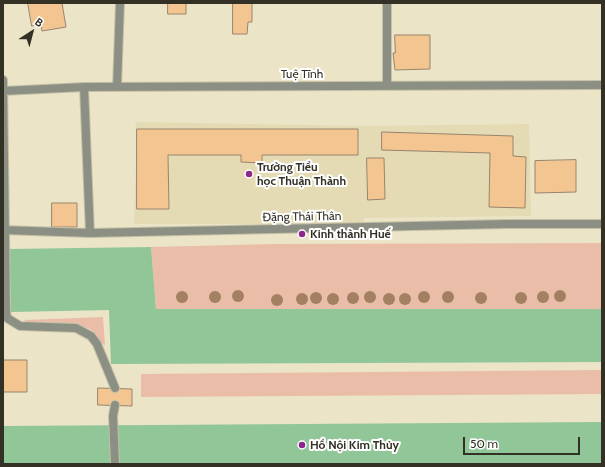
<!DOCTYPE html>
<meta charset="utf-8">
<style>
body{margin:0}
#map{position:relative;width:605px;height:467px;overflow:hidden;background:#ebe4c6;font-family:Cabin,sans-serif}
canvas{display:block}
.frame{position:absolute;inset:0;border:4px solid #333025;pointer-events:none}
.north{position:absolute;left:12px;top:12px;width:40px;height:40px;-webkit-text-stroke:3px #fff;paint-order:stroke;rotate:36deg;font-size:11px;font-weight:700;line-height:16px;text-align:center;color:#333025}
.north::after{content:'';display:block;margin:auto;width:14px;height:18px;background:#333025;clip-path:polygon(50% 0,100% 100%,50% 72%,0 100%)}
.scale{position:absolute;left:463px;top:437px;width:117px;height:18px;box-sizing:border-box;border:2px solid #333025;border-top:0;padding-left:5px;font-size:12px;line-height:14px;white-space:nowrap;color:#333025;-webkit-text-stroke:3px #fff;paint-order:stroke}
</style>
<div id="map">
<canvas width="605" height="467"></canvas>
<div class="frame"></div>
<div class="north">B</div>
<div class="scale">50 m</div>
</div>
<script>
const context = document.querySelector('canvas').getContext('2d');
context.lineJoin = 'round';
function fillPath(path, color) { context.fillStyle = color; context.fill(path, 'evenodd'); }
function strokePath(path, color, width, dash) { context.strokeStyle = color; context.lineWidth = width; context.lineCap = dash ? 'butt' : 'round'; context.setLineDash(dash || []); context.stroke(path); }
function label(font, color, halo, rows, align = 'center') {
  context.font = font + ' Cabin,sans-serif'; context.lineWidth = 4; context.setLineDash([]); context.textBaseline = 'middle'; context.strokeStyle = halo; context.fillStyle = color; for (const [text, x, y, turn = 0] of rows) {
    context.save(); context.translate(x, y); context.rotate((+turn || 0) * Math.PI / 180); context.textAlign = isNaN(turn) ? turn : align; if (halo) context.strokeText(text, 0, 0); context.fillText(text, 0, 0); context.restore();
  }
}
const built = new Path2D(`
 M135,122L362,126L529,124L531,216L364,218V224H134L137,129Z`);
const green = new Path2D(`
 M602,243V309H156L151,247L275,244Z
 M103,317L105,345C99,342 98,336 93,331C82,322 43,324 28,323L24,320Z
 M602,370V394L141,397V374Z`);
const water = new Path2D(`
 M151,247L156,309H602V362L111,364L109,310L11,312L9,249Z
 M602,422V464H3V426Z`);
const building = new Path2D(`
 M28,3H62L66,27L42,31L41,24L32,26Z
 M168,3H186V14H168Z
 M233,3H252V22H248L247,34H233Z
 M395,35H430V69L395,70L393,53H395Z
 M137,129H358V155H262V163L241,162V155H168L169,209H137Z
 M382,132L513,136V156L526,157L525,208L489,207L490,153L382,150Z
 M367,158H384L385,199L368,200Z
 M576,160V192L535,193V161Z
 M52,203H77V227H52Z
 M3,360H27V392H3Z
 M98,388L132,389V406L98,405Z`);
const lane = new Path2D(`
 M6,310L7,318L20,326L76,328L91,336L97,344L115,388
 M115,405L113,416L115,464`);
const street = new Path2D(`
 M3,80L6,310
 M387,86V3
 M84,87L90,233
 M117,87L120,3
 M3,91L84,87L602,85
 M3,230L90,233L507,224H602`);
const trees = [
 [238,296],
 [560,296],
 [182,297],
 [215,297],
 [370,297],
 [424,297],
 [448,297],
 [543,297],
 [316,298],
 [353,298],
 [481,298],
 [521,298],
 [302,299],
 [333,299],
 [389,299],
 [405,299],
 [277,300]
];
const markers = [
 [249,174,4,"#8d268d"],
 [302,234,4,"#8d268d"],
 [302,445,4,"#8d268d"]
];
const streetNames = [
 ["Tuệ Tĩnh",302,74],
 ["Đặng Thái Thân",302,217,-1]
];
const poiNames = [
 ["Trường Tiểu",257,167],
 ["học Thuận Thành",257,181],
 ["Kinh thành Huế",310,234],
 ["Hồ Nội Kim Thủy",310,445]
];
fillPath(built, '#e4dbb5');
fillPath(green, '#eabda9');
fillPath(water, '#90c698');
fillPath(building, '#f3c691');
strokePath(building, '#98846d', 1);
strokePath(lane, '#c6c0a6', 10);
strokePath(street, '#c6c0a6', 10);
strokePath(lane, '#8c9084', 8);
strokePath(street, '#8c9084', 8);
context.fillStyle = '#a38062';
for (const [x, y] of trees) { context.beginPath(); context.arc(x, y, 6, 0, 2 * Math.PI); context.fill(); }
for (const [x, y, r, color] of markers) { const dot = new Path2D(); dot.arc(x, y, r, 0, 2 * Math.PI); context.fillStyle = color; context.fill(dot); strokePath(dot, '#fff', 1.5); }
label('12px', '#333025', '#fff', streetNames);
label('bold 12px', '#333025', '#fff', poiNames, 'left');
</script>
